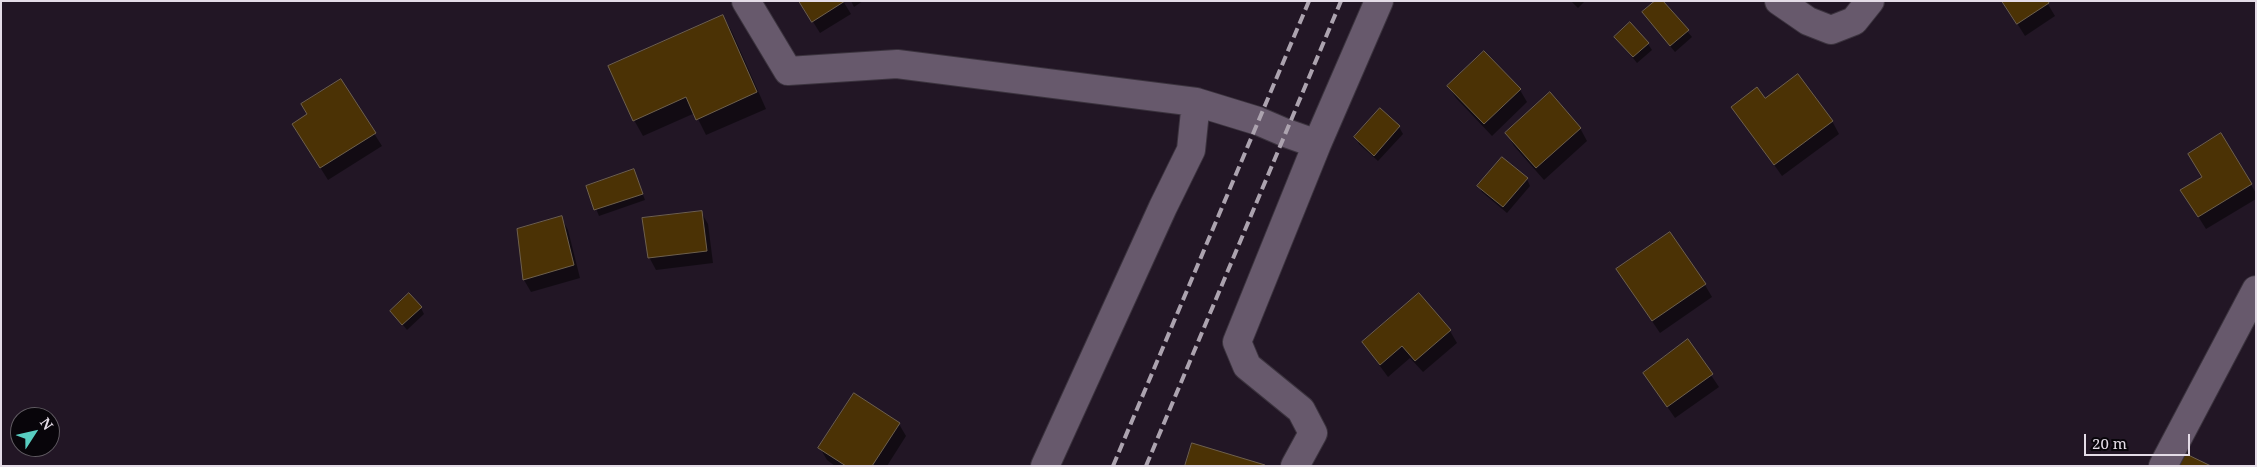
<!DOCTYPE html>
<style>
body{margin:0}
#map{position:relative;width:2257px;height:467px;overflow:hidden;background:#221625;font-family:"Noto Serif",serif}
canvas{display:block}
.frame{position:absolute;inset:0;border:2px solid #e4dce7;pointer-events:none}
.north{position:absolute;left:10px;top:407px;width:50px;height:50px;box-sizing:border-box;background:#08050a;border:1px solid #605b62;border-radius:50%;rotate:55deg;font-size:14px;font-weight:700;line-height:20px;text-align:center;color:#e4dce7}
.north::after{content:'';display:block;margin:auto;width:18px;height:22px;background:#58cec1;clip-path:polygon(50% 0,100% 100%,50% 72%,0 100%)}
.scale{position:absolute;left:2084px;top:434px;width:106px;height:22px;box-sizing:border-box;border:2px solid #e4dce7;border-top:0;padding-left:6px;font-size:15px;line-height:18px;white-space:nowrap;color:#e4dce7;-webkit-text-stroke:4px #08050a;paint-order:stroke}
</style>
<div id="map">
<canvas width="2257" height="467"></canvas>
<div class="frame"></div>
<div class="north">N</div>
<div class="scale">20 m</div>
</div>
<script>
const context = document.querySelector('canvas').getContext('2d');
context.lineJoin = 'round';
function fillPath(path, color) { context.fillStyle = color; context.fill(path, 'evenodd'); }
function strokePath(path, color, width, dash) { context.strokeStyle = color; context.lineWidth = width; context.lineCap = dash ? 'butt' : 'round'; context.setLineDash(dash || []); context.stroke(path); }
const shadow = new Path2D(`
 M800,1H843L851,14L820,33Z
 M851,1H863L854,7Z
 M1571,1H1585L1578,8Z
 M1662,1L1692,37L1675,52L1643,13Z
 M2003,1H2046L2055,16L2025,36Z
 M723,16L732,32L766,109L706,135L695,113L643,136L634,120Z
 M1616,37L1648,44L1652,50L1637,63Z
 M341,81L382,146L328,180L301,137L309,115Z
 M1448,86L1520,90L1527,102L1492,136L1456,98Z
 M1765,100L1832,121L1839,134L1782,176L1733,107Z
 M1380,110L1399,127L1403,134L1378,161L1359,144L1356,137Z
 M1580,128L1587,141L1544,180L1514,146L1507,133Z
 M2221,135L2256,193V199L2206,229L2189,202L2203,177Z
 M634,171L645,200L599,216L587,187Z
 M1527,179L1530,186L1507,213L1482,192L1479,186Z
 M701,212L708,224L713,263L656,270L649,257Z
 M561,217L568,230L580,278L531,292L524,280L518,230Z
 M1625,281L1705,285L1712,297L1660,333Z
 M421,308L424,314L407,330L392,311Z
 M1450,331L1457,343L1423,372L1410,358L1388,377L1363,343Z
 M1688,341L1719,387L1675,418L1644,373Z
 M899,424L906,436L887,466H835L827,460L820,448Z`);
const building = new Path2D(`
 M799,1H845L812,22Z
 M1655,1H1663L1689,30L1670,46L1642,12Z
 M2002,1H2048L2049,3L2017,24Z
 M723,15L757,92L696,120L686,97L633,121L608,66Z
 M1630,22L1649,43L1633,57L1614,37Z
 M1484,51L1521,89L1484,124L1447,86Z
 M1798,74L1833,121L1774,165L1731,107L1757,87L1765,98Z
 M341,79L376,133L320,168L292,124L307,114L301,104Z
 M1550,92L1581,128L1536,168L1505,133Z
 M1380,108L1400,126L1374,156L1354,137Z
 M2221,133L2252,184L2198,217L2180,190L2202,177L2188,154Z
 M1502,157L1528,178L1503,207L1477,186Z
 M634,169L643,194L594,210L586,186Z
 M702,211L707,251L648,258L642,218Z
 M562,216L574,265L523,280L517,229Z
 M1670,232L1706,284L1652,321L1616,269Z
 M409,293L422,307L402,325L390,311Z
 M1419,293L1451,330L1415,361L1402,346L1380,365L1362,342Z
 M1688,339L1713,374L1667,407L1643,373Z
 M854,393L900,423L872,466H846L818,448Z
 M1192,443L1265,465V466H1185Z
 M2182,452L2211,466H2175Z`);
const minor = new Path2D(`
 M746,1L788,71L897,64L1196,102L1258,121L1286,133L1317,144L1379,1
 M1779,1L1808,21L1831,30L1854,21L1870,1
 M1045,466L1163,207L1191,150L1196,102
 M1295,466L1313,433L1301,410L1247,366L1237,342L1317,144
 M2163,466L2256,290`);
const rail = new Path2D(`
 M1113,466L1309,1
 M1146,466L1341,1`);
fillPath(shadow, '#0007');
fillPath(building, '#4b3205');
strokePath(building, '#6e604d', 1);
strokePath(minor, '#3b333e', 30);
strokePath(minor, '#67596c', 28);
strokePath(rail, '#aca3af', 4, [10, 5]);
</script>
